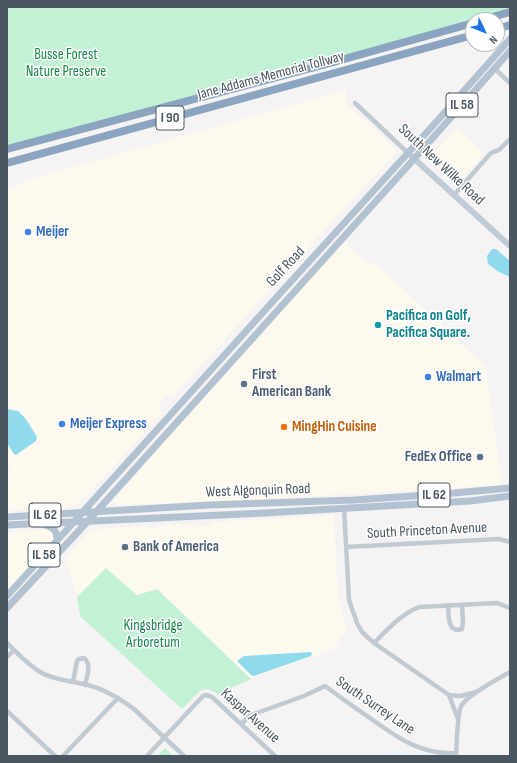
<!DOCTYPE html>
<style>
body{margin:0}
#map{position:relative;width:517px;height:763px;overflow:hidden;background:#f5f3f3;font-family:"Sofia Sans Condensed",sans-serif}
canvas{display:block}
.frame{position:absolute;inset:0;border:8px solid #4a5661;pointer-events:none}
.north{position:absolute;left:465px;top:12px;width:40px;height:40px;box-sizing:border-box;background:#fff;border:1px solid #b7bbc0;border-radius:50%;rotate:133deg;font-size:11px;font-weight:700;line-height:16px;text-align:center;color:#4a5661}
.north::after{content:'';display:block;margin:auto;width:14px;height:18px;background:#1a73e8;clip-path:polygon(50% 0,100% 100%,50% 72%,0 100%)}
</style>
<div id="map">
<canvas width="517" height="763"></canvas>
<div class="frame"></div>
<div class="north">N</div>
</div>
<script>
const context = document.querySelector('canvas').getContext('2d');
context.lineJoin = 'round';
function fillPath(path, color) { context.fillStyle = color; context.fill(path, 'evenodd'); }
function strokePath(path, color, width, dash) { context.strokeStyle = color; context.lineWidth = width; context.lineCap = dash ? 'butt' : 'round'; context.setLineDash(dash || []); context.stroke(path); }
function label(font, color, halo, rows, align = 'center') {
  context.font = font + ' "Sofia Sans Condensed",sans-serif'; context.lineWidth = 3; context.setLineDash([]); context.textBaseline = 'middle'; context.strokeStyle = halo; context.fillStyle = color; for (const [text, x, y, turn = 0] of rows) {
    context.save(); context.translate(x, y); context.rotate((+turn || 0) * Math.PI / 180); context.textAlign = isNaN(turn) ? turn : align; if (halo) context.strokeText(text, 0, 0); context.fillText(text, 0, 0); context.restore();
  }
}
const commercial = new Path2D(`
 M346,90V103L395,149V153L172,397L167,394L160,404L161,414L115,465L75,506L63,509L7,511V474L11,471L7,464V191L30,179Z
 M457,128L484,153V155L457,183L429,158Z
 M344,242L364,261L376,264L482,363L486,370L502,485L215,502L117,505L114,501L187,415Z
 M334,515L337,581L340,606L347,630L333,649L251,679L157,589L137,595L106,569L77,597L65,557L89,532L98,529L146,526L149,528H156L159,525L193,524L197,526H208L212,522Z
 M48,529L51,530L55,539L53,543L7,590V532Z`);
const green = new Path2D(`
 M7,7H510V12L480,20H473L7,149Z
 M106,568L137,595L157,589L251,679L218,694C211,690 207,687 200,691L182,709L80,616L77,597Z
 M165,748L173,756H158Z`);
const water = new Path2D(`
 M492,249H496L510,261V277L499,272L488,264L487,256Z
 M7,409L18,411L26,419L37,437L36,441L16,455L14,454L7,443Z
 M311,652L312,653L311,656L254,676L251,675L237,661L244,656Z`);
const street = new Path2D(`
 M494,68L510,83
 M355,103L408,153
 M454,195L490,154L493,152L499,150L510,139
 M344,507L349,600L357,623L362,632L374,643L449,695L460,696L477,692
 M346,547L499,539L510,542
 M448,605C449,615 447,634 462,629L463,622L462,605
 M7,643C18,654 29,666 42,673C55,680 70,681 84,684C103,688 119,698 134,709L184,756
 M374,643C388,629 400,615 419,607L497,603L510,608
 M7,657L14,650
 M73,682L77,661L79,659L84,658C92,664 87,676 85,685
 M449,695L458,719
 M7,711L55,756
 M241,724L251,715L304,696L325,686C340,697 355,708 370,718C398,738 421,755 456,753
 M63,756L118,698
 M147,756L203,696L206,695L212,697L275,756
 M456,756C457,744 457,716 461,706C467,696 499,678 510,672`);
const secondary = new Path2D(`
 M408,153L510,246`);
const primary = new Path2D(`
 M7,517L209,505L354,500L443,494L510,488
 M42,524C52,527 58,530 57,541
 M7,525L264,513L470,501L510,496
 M7,596L275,299L438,120L510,39
 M7,608L88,521L414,159L510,51`);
const highway = new Path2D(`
 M482,20L510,12
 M497,29L510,25
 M7,149L330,63L473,23
 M7,163L473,35`);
const markers = [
 [28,232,4,"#3f7fe0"],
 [378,325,4,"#0f9aa8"],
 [428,377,4,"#3f7fe0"],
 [244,384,4,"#5c6f8a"],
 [62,424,4,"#3f7fe0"],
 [284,427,4,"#e8710a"],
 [480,457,4,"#5c6f8a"],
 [125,547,4,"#5c6f8a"]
];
const shields = [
 [462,105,32],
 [170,118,28],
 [434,495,32],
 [45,515,32],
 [44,555,32]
];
const shieldNames = [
 ["IL 58",462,105],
 ["I 90",170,118],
 ["IL 62",434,495],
 ["IL 62",45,515],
 ["IL 58",44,555]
];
const parkNames = [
 ["Busse Forest",66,55],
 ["Nature Preserve",66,72],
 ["Kingsbridge",153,626],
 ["Arboretum",153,643]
];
const streetNames = [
 ["Jane Addams Memorial Tollway",271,76,-15],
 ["South New Wilke Road",441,165,43],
 ["Golf Road",286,267,-47],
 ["West Algonquin Road",258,491,-2],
 ["South Princeton Avenue",427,531,-3],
 ["South Surrey Lane",375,706,34],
 ["Kaspar Avenue",250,716,42]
];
const shopNames = [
 ["Meijer",36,232],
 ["Walmart",436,377],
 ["Meijer Express",70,424]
];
const cultureNames = [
 ["Pacifica on Golf,",386,316],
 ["Pacifica Square.",386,333]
];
const serviceNames = [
 ["First",252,375],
 ["American Bank",252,392],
 ["FedEx Office",472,457,"right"],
 ["Bank of America",133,547]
];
const foodNames = [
 ["MingHin Cuisine",292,427]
];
fillPath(commercial, '#fdf9ef');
fillPath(green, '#c3f1d5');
fillPath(water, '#90daee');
strokePath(street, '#c1cad2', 4.5);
strokePath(secondary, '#c1cbd6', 6);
strokePath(primary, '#b3c2d1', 7);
strokePath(highway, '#8ba5c1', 8);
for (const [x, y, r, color] of markers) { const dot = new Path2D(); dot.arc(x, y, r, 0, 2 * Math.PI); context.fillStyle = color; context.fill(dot); strokePath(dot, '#fff', 1.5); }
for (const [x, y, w] of shields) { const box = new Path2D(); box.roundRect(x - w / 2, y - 12, w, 24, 3); context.fillStyle = '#fff'; context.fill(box); strokePath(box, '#4a5661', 1); }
label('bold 14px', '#4a5661', null, shieldNames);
label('15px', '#17864f', '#fff', parkNames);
label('15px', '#4a5661', '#fff', streetNames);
label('bold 15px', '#366cbe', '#fff', shopNames, 'left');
label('bold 15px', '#0d838f', '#fff', cultureNames, 'left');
label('bold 15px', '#4e5e75', '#fff', serviceNames, 'left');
label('bold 15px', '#c56008', '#fff', foodNames, 'left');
</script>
